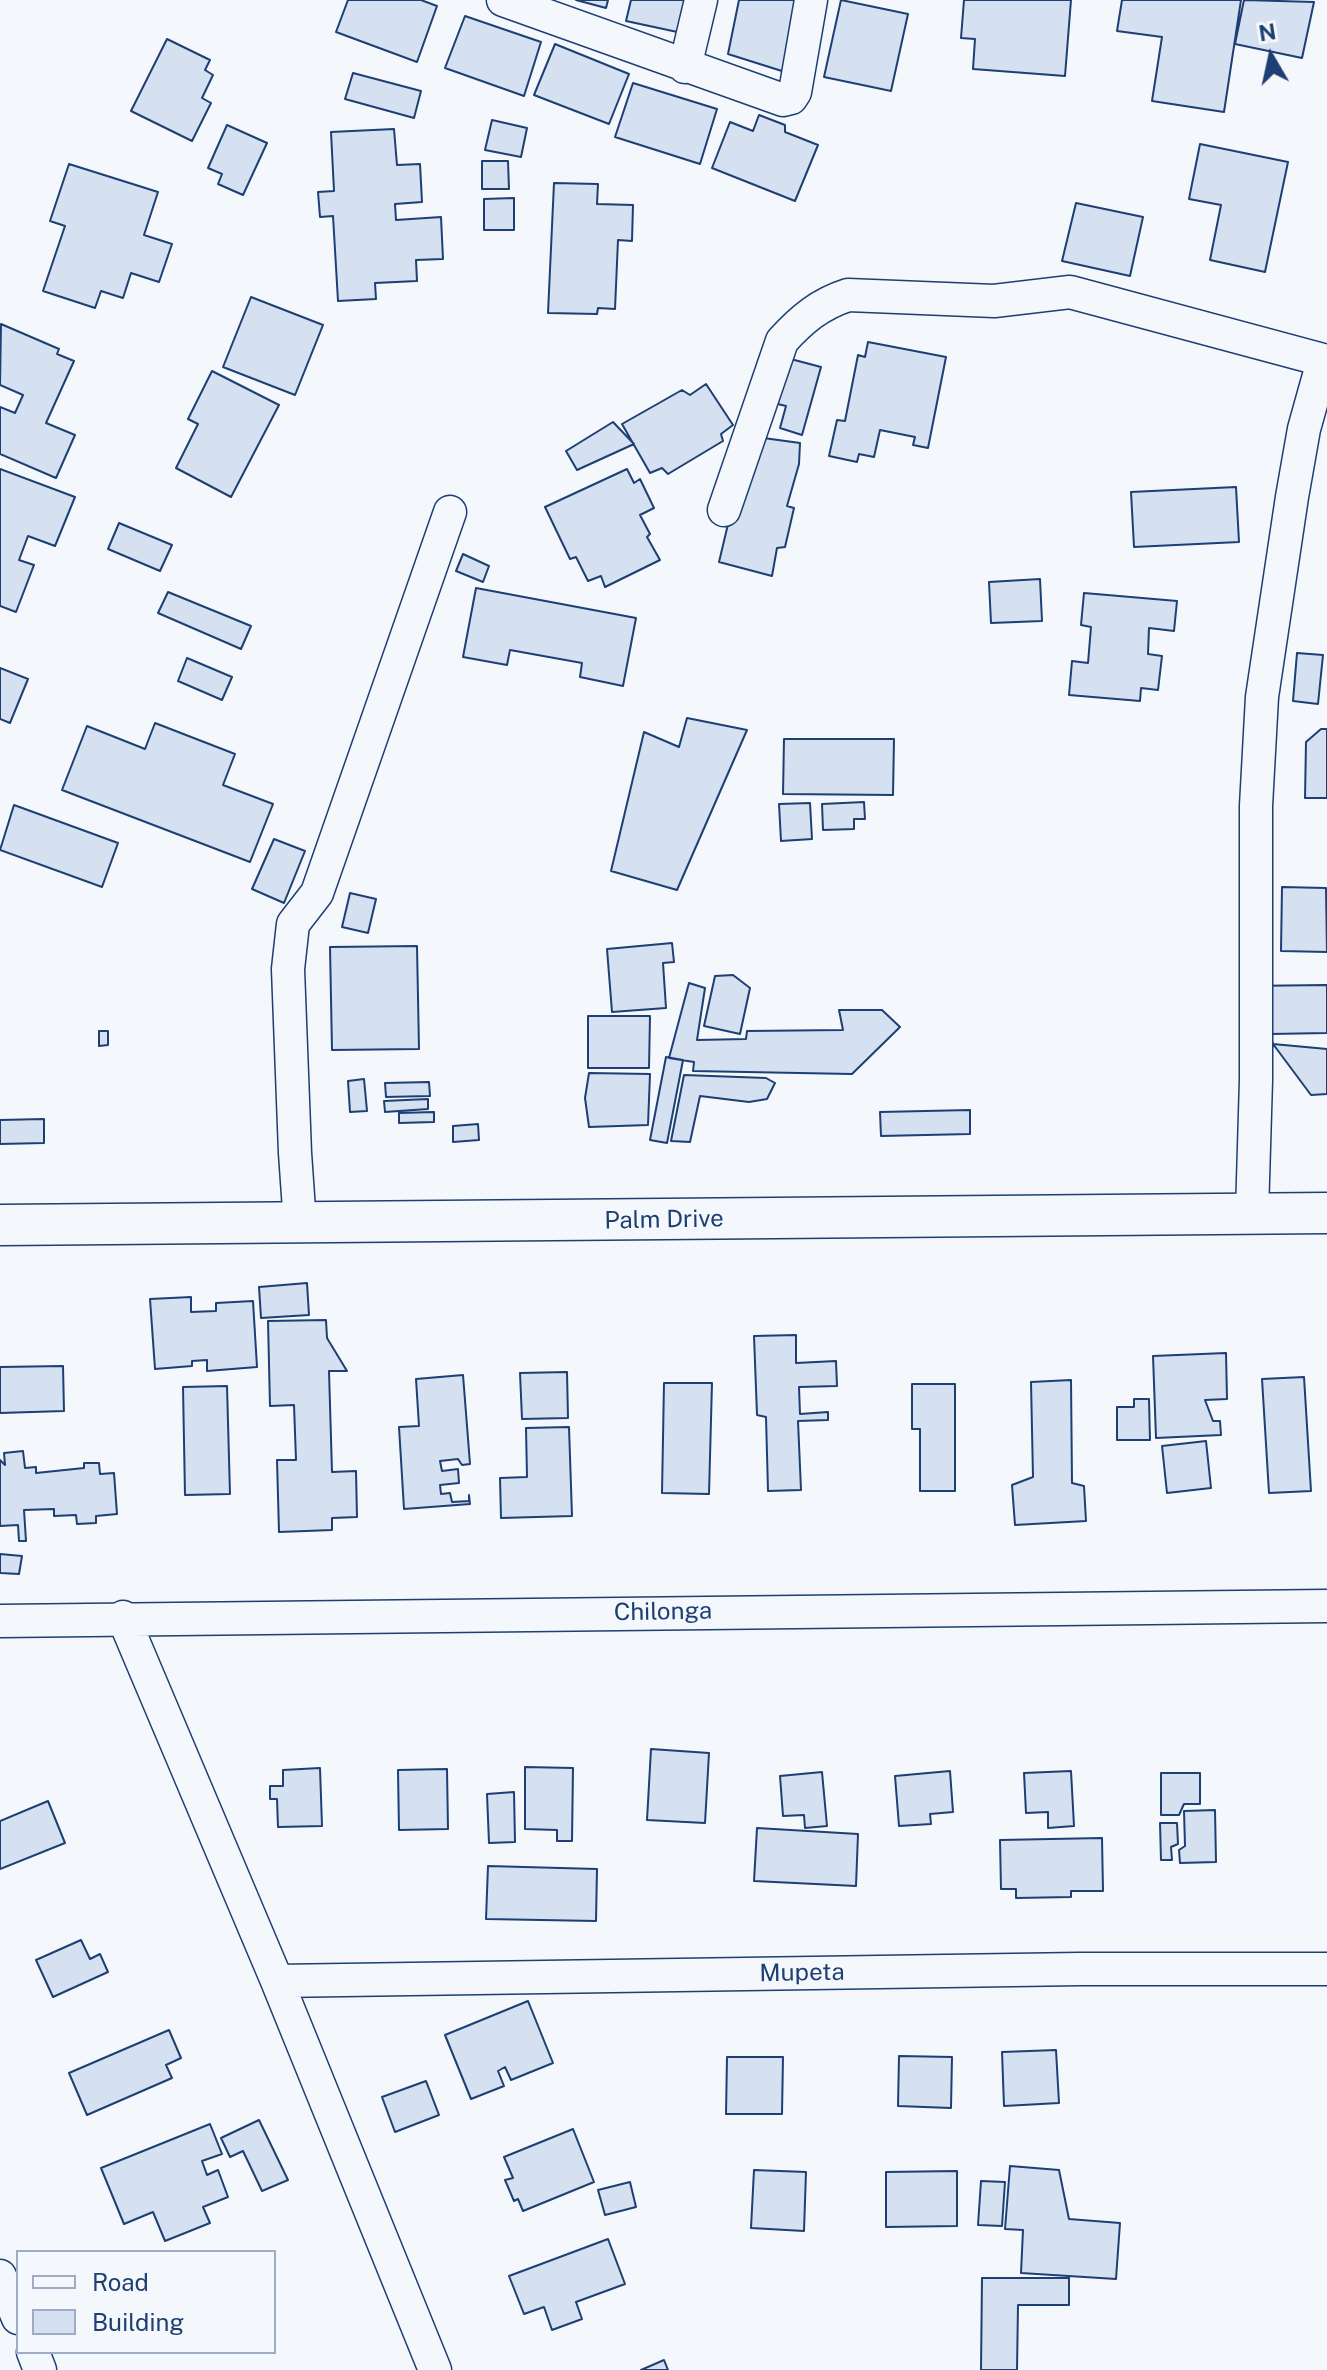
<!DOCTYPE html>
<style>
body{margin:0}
#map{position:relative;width:1327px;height:2370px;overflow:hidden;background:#f4f7fb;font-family:"Public Sans",sans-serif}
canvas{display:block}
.legend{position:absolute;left:16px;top:2250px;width:260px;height:104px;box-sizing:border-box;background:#f4f7fb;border:2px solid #9eadc5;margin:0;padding:10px 14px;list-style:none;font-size:24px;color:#1d3f73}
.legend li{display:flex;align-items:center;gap:16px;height:40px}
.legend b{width:40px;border:2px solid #9eadc5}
.north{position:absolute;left:1231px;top:16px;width:80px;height:80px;-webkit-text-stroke:6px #f4f7fb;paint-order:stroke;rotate:351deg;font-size:22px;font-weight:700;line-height:32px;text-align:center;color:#1d3f73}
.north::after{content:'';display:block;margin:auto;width:28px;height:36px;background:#1d3f73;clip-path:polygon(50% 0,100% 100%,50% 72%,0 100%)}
</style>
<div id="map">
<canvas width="1327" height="2370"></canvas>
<ul class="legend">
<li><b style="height:10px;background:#f4f7fb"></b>Road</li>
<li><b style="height:22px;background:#d5e0f0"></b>Building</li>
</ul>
<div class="north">N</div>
</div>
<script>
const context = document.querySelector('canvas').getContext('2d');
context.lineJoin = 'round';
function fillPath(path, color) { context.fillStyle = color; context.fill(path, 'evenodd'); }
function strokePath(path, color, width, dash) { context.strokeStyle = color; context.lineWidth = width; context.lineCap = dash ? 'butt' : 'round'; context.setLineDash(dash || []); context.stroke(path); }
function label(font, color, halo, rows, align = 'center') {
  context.font = font + ' "Public Sans",sans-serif'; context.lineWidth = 6; context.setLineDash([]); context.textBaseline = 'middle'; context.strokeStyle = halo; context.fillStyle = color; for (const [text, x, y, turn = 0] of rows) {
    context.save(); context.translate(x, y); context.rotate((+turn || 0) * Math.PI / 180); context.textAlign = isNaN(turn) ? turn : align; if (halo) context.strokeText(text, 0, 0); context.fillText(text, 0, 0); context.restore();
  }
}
const building = new Path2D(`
 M348,0H421L437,6L417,62L336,32Z
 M576,0H608L606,8Z
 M631,0H690L682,33L626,21Z
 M739,0H800L785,72L728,54Z
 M841,0L908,14L891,91L824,77Z
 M964,0H1071L1065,76L973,69L975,39L961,38Z
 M1122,0H1241L1224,112L1152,101L1162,37L1117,31Z
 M1244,0L1314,2L1302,58L1235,44Z
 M465,16L541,42L524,96L445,68Z
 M167,39L210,60L205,70L213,75L202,98L211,103L192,141L131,111Z
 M555,44L629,74L609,124L534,95Z
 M353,73L421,91L414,118L345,99Z
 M633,83L717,109L700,164L615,137Z
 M759,115L785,125V132L818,145L795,201L712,168L730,122L753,131Z
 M492,120L527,128L521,157L485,150Z
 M227,125L267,143L243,195L218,184L222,174L208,168Z
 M394,129L397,165L420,164L422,202L395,204L396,220L441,217L443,259L416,260L417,281L375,283L376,299L338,301L333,216L320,217L318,192L334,191L331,132Z
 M1200,144L1288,162L1265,272L1210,260L1221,205L1189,199Z
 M482,161H508L509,189H482Z
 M69,164L158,192L144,235L172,244L159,282L131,273L123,298L101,291L95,308L43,291L65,226L50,221Z
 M554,183L598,184L597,204L633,205L632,241L618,240L615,309L598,308L597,314L548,313Z
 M514,198V230H484V199Z
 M1076,203L1143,217L1130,276L1062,261Z
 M251,297L323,325L295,395L223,367Z
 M1,324L59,349L57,354L74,361L46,423L75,435L56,478L0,454V407L15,413L23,395L0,385Z
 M868,342L946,357L928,448L913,445L915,437L880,430L874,457L859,454L857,462L829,456L837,420L845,421L858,355L865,357Z
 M768,353L821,367L802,435L780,428L786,406L761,400Z
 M212,371L279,405L231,497L176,468L198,424L188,419Z
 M706,384L733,425L721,434L723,441L668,474L662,468L650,473L622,424L682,390L690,395Z
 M613,422L634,444L577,470L566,451Z
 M749,436L800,443L799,464L787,506L794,508L785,547L777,548L772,576L719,562Z
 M0,469L75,497L55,546L28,536L19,560L34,565L16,612L0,606Z
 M627,469L634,483L640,479L654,508L640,515L650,534L647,537L660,560L605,587L601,576L588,581L576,557L570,559L545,507Z
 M1236,487L1239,542L1134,547L1131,492Z
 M119,523L172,545L160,571L108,549Z
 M463,554L489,566L483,582L456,571Z
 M1040,579L1042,621L991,623L989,582Z
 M476,588L636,618L623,686L580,677L582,663L510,650L507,665L463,657Z
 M168,592L251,626L241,649L158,613Z
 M1084,593L1177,601L1174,631L1149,628L1148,654L1162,656L1158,690L1141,688L1140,701L1069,695L1072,661L1088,663L1091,627L1081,625Z
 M1297,653L1323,655L1318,704L1293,701Z
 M187,658L232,677L222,700L178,681Z
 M0,668L28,679L10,723L0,719Z
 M687,718L747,730L677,890L611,871L644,732L679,747Z
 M155,723L235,754L223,785L273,804L250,862L62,790L87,726L145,749Z
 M1321,729H1327V798H1305L1306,742Z
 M784,739H894L893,795L783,794Z
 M864,802L865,819H854V829L823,830L822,804Z
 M810,803L812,839L781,841L779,804Z
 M14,805L118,843L102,887L0,850Z
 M274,839L305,851L284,903L252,889Z
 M1282,887L1326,888L1327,952L1281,951Z
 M350,893L376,899L368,933L342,927Z
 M672,943L674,962L663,963L666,1008L612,1012L607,949Z
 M417,946L419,1049L332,1050L330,947Z
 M733,975L750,988L740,1034L704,1026L715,976Z
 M689,983L705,988L697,1040L746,1039L747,1031L843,1030L839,1010H882L900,1027L852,1074L693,1071L694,1062L669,1058Z
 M1327,985V1033L1270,1034L1273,1044L1270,1058L1244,986Z
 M588,1016H650L649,1068H588Z
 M99,1031H108V1045L99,1046Z
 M1273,1044L1327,1049V1094L1311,1095Z
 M666,1057L683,1060L667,1143L650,1140Z
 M589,1073L650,1074L648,1125L589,1127L585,1098Z
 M684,1075L766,1078L775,1083L767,1099L749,1102L700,1096L690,1142L671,1141Z
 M364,1079L367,1111L350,1112L348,1081Z
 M429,1082L430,1096L386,1097L385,1083Z
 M428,1099V1109L385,1112L384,1101Z
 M970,1110V1134L881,1136L880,1112Z
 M434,1112V1122L399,1123V1113Z
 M44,1119V1143L0,1144V1120Z
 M478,1124L479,1140L453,1142V1126Z
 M307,1283L309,1315L261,1318L259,1287Z
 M191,1297V1312L216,1311V1303L253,1301L257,1367L207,1371V1360L192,1361V1366L155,1369L150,1299Z
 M326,1320L327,1338L347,1371H329L332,1472L356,1471L357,1517L332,1518V1530L279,1532L277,1460H296L294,1405L270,1406L268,1321Z
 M796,1335V1363L836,1361L837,1386L799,1387L800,1414L828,1412V1420L798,1421L801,1490L768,1491L766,1417L757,1415L754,1336Z
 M1226,1353L1227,1399L1205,1400L1213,1421H1220L1221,1435L1156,1438L1153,1356Z
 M63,1366L64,1411L0,1413V1367Z
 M567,1372L568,1418L522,1419L520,1373Z
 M463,1375L470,1464L462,1465L458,1459L440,1461L442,1471L458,1469L459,1483L440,1485L441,1494L450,1493L452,1502L469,1501V1495L470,1504L404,1509L399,1427L419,1426L416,1379Z
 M1304,1377L1311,1491L1269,1493L1262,1379Z
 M1071,1380L1072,1483L1084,1486L1086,1521L1015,1525L1012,1485L1033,1477L1031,1382Z
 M664,1383H712L709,1494L662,1493Z
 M912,1384H955V1491H920V1429H912Z
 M227,1386L230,1494L185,1495L183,1387Z
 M1134,1399H1149L1150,1440H1117V1407H1134Z
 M569,1427L572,1516L501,1518L500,1478L527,1477L526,1428Z
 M1206,1441L1211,1488L1167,1493L1162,1446Z
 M23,1451L25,1468L36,1467V1473L84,1468V1463H99L100,1474L114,1473L117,1514L96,1516V1523L77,1524L76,1515L54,1516V1509L24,1510L26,1541H19L18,1525L0,1526V1460L5,1465L4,1453Z
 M0,1554L22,1556L19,1574L0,1573Z
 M651,1749L709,1753L705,1823L647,1820Z
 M525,1767L573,1768L572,1841H557V1830L525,1829Z
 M320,1768L322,1826L278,1827L277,1799H270V1786H283V1770Z
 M447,1769L448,1829L399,1830L398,1770Z
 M950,1771L953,1812L930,1814L931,1824L899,1826L895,1776Z
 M1071,1771L1074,1826L1048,1828V1812L1026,1813L1024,1773Z
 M822,1772L827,1826L805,1828L804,1815L783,1816L780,1776Z
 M1161,1773H1200V1804H1184L1179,1815H1161Z
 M514,1792L515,1842L489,1843L487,1794Z
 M48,1801L65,1843L0,1869V1821Z
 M1215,1810L1216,1862L1180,1863L1179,1850L1185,1846L1184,1811Z
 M1160,1823H1177L1178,1844L1171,1847L1172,1860H1161Z
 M757,1828L858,1834L856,1886L754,1881Z
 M1102,1838L1103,1891H1071V1897L1016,1898V1889H1001L1000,1840Z
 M488,1866L597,1869L596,1921L486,1919Z
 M81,1940L90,1959L100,1954L108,1972L53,1997L36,1960Z
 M528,2001L553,2063L511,2080L505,2067L498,2071L504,2086L471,2099L445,2035Z
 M169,2030L181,2058L166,2065L172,2078L87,2115L69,2073Z
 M1056,2050L1059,2103L1004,2106L1002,2052Z
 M899,2056L952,2057L951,2108L898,2106Z
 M727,2057H783L782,2114H726Z
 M426,2081L439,2115L395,2132L382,2097Z
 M259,2120L288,2180L262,2191L243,2151L230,2157L221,2138Z
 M210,2124L222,2154L202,2161L207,2175L218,2170L228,2197L203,2207L210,2223L165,2241L153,2212L124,2224L101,2168Z
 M573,2129L594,2182L523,2211L518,2199L514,2201L505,2180L513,2178L504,2157Z
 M1010,2166L1059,2170L1069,2219L1120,2223L1116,2279L1021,2273L1023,2230L1005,2229Z
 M754,2170L806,2172L804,2231L751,2228Z
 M957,2171V2226L886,2227V2172Z
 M981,2181L1005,2182L1002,2226L978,2225Z
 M630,2182L636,2207L605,2215L598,2190Z
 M608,2239L625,2284L576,2302L582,2319L552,2330L544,2307L524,2314L509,2276Z
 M982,2278H1069V2305H1018L1017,2370H981Z
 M664,2360L668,2370H641Z`);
const minor = new Path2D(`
 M503,0L783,100L791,98L795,92L811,0
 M685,67L701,0
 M724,510L782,341C802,319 820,304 848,295L994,301L1070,292L1327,361
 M1252,1213L1256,1080V806L1262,697L1292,497L1304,429L1323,361
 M300,1224L295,1153L288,969L293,924L317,893L450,512
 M123,1617L277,1981L435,2370
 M0,1621L1327,1606
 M277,1981L1080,1969H1327
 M0,2276L18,2318
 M33,2352L40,2370`);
const tertiary = new Path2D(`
 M0,1225L1327,1213`);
const streetNames = [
 ["Palm Drive",664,1220,-1],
 ["Chilonga",663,1612,-1],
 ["Mupeta",802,1973,-1]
];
fillPath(building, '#d5e0f0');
strokePath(building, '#1d3f73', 2);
strokePath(minor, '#1d3f73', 35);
strokePath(tertiary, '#1d3f73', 43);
strokePath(minor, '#f4f7fb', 32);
strokePath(tertiary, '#f4f7fb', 40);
label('24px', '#1d3f73', '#f4f7fb', streetNames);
</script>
